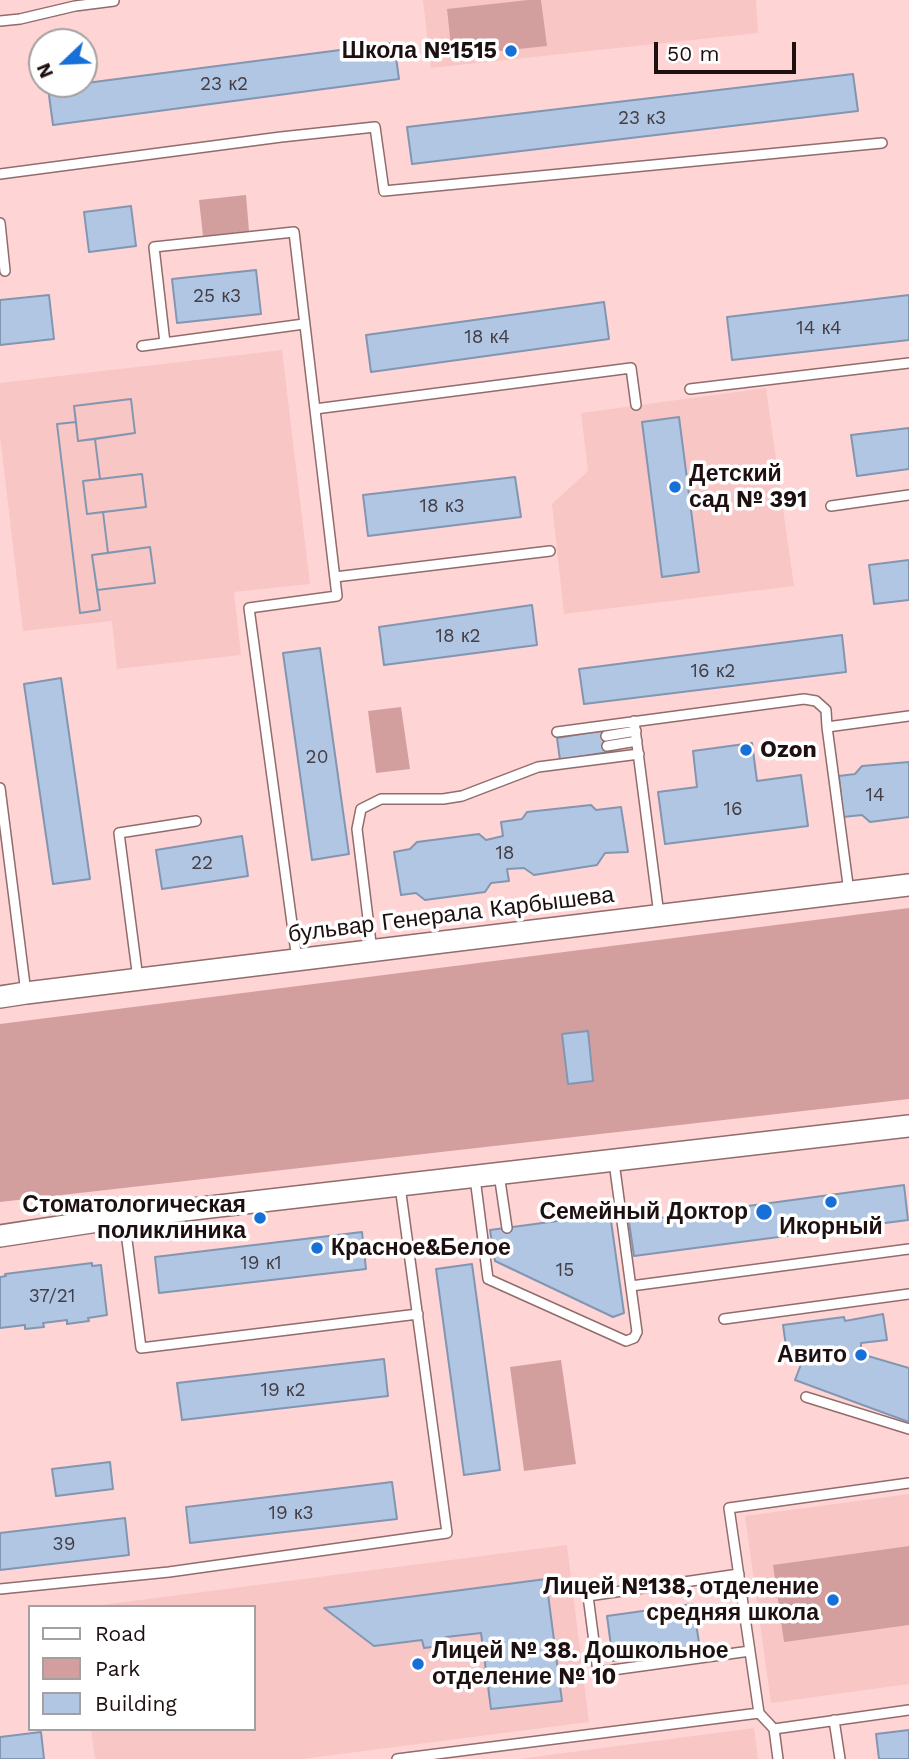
<!DOCTYPE html>
<meta charset="utf-8">
<style>
body{margin:0}
#map{position:relative;width:909px;height:1759px;overflow:hidden;background:#fed5d4;font-family:"Work Sans",sans-serif}
canvas{display:block}
.legend{position:absolute;left:28px;top:1605px;width:228px;height:126px;box-sizing:border-box;background:#fff;border:2px solid #a59fa0;margin:0;padding:9px 12px;list-style:none;font-size:21px;color:#1e1011}
.legend li{display:flex;align-items:center;gap:14px;height:35px}
.legend b{width:35px;border:2px solid #a59fa0}
.north{position:absolute;left:28px;top:28px;width:70px;height:70px;box-sizing:border-box;background:#fff;border:2px solid #a59fa0;border-radius:50%;rotate:247deg;font-size:19px;font-weight:700;line-height:28px;text-align:center;color:#1e1011}
.north::after{content:'';display:block;margin:auto;width:24px;height:32px;background:#176fd8;clip-path:polygon(50% 0,100% 100%,50% 72%,0 100%)}
.scale{position:absolute;left:654px;top:42px;width:142px;height:32px;box-sizing:border-box;border:4px solid #1e1011;border-top:0;padding-left:9px;font-size:21px;line-height:24px;white-space:nowrap;color:#1e1011;-webkit-text-stroke:5px #fff;paint-order:stroke}
</style>
<div id="map">
<canvas width="909" height="1759"></canvas>
<ul class="legend">
<li><b style="height:9px;background:#fff"></b>Road</li>
<li><b style="height:19px;background:#d29f9e"></b>Park</li>
<li><b style="height:19px;background:#b1c6e3"></b>Building</li>
</ul>
<div class="north">N</div>
<div class="scale">50 m</div>
</div>
<script>
const context = document.querySelector('canvas').getContext('2d');
context.lineJoin = 'round';
function fillPath(path, color) { context.fillStyle = color; context.fill(path, 'evenodd'); }
function strokePath(path, color, width, dash) { context.strokeStyle = color; context.lineWidth = width; context.lineCap = dash ? 'butt' : 'round'; context.setLineDash(dash || []); context.stroke(path); }
function label(font, color, halo, rows, align = 'center') {
  context.font = font + ' "Work Sans",sans-serif'; context.lineWidth = 7; context.setLineDash([]); context.textBaseline = 'middle'; context.strokeStyle = halo; context.fillStyle = color; for (const [text, x, y, turn = 0] of rows) {
    context.save(); context.translate(x, y); context.rotate((+turn || 0) * Math.PI / 180); context.textAlign = isNaN(turn) ? turn : align; if (halo) context.strokeText(text, 0, 0); context.fillText(text, 0, 0); context.restore();
  }
}
const built = new Path2D(`
 M423,0H756L758,33L431,68Z
 M282,350L310,584L234,592L241,655L117,669L112,621L23,631L0,436V383Z
 M766,388L794,586L564,614L552,504L588,471L581,413Z
 M909,1494V1684L771,1703L745,1516Z
 M567,1545L589,1722L302,1759H95L91,1729H254V1607H86Z
 M754,1728L758,1759H519Z`);
const green = new Path2D(`
 M528,0H541L547,46L452,56L447,9Z
 M246,195L249,231L203,236L199,200Z
 M401,707L410,769L376,773L368,711Z
 M909,908V1099L0,1202V1024Z
 M561,1360L576,1464L524,1471L510,1367Z
 M909,1546V1625L784,1642L773,1565Z`);
const building = new Path2D(`
 M394,43L399,79L53,125L48,88Z
 M853,74L858,111L412,164L407,127Z
 M131,206L136,246L89,252L84,212Z
 M256,270L261,314L177,323L172,279Z
 M49,295L54,339L0,345V300Z
 M909,295V340L732,360L727,317Z
 M604,302L609,339L371,372L366,335Z
 M131,399L135,433L95,439L100,479L142,474L146,507L103,512L108,553L150,547L155,583L97,590L100,610L80,613L57,424L76,422L74,406Z
 M131,399L135,433L78,441L74,406Z
 M679,417L699,572L662,577L642,422Z
 M76,422L78,441L95,439L100,479L83,481L87,514L103,512L108,553L92,555L100,610L80,613L57,424Z
 M909,428V469L857,476L851,435Z
 M142,474L146,507L87,514L83,481Z
 M515,477L521,517L368,536L363,495Z
 M150,547L155,583L97,590L92,555Z
 M909,560V600L874,604L869,565Z
 M532,605L537,645L384,665L379,627Z
 M842,635L846,672L584,704L579,669Z
 M320,648L349,854L312,860L283,653Z
 M61,678L90,879L53,884L24,684Z
 M605,730L608,752L560,760L557,738Z
 M752,743L757,781L801,775L808,826L665,844L658,792L697,787L693,751Z
 M909,762V817L870,822L862,815L843,817L839,776L855,774L862,766Z
 M591,805L596,810L621,807L628,852L605,853L597,865L534,875L524,868L507,869L509,881L491,883L485,892L425,900L416,893L401,895L394,852L410,849L417,842L479,834L486,840L503,836L501,822L522,819L527,812Z
 M242,836L248,876L162,889L156,850Z
 M588,1031L593,1081L568,1084L562,1034Z
 M904,1185L908,1220L634,1256L629,1222Z
 M610,1214L624,1313L613,1317L495,1261L490,1230Z
 M362,1232L366,1269L159,1293L155,1257Z
 M92,1263V1266L101,1265L107,1315L88,1318L89,1321L67,1324V1320L43,1323L44,1327L25,1329V1325L0,1328V1277L6,1276L5,1274Z
 M472,1264L500,1470L464,1475L436,1269Z
 M883,1314L887,1340L861,1343V1354L909,1368V1422L795,1380L803,1359H813L811,1350L787,1353L783,1325L844,1317L845,1321Z
 M384,1359L388,1396L182,1420L177,1383Z
 M110,1462L113,1489L56,1496L52,1469Z
 M392,1482L397,1519L190,1543L186,1507Z
 M125,1518L129,1555L0,1570V1533Z
 M546,1579L562,1701L491,1709L481,1633L446,1637L447,1645L424,1648L422,1640L374,1646L324,1608Z
 M693,1604L700,1649L613,1661L607,1616Z
 M909,1730V1759H879L876,1734Z
 M41,1732L44,1759H0V1737Z`);
const service = new Path2D(`
 M0,21L20,19L75,6L114,1
 M0,174L281,137L375,127L384,191L882,143
 M0,223L5,271
 M165,343L154,247L294,232L337,596L249,608L297,960
 M142,346L304,324
 M690,389L909,363
 M315,409L631,368L636,405
 M831,506L909,495
 M335,577L550,551
 M634,721L659,915
 M827,727L849,892
 M557,732L804,699L816,701L826,710L827,727L909,716
 M606,736L636,731
 M607,746L637,741
 M0,788L26,993
 M372,951L357,829L361,809L381,799H443L462,796L538,767L639,754
 M138,979L119,833L196,821
 M499,1174L507,1228
 M475,1178L488,1279L626,1341L634,1338L637,1332L614,1162
 M124,1217L141,1348L418,1314
 M631,1286L909,1249
 M724,1319L909,1294
 M806,1397L909,1429
 M739,1574L588,1596L598,1672L750,1651
 M0,1589L169,1572L447,1533L400,1186
 M834,1720L840,1759
 M774,1729L909,1710
 M397,1759L759,1713
 M778,1759L774,1729L759,1713L729,1508L909,1483`);
const tertiary = new Path2D(`
 M0,997L26,993L909,885
 M0,1236L124,1217L909,1126`);
const markers = [
 [511,51,7,"#176fd8"],
 [675,487,7,"#176fd8"],
 [746,750,7,"#176fd8"],
 [831,1202,7,"#176fd8"],
 [764,1212,9,"#176fd8"],
 [260,1218,7,"#176fd8"],
 [317,1248,7,"#176fd8"],
 [861,1355,7,"#176fd8"],
 [833,1600,7,"#176fd8"],
 [418,1664,7,"#176fd8"]
];
const numberNames = [
 ["23 к2",224,84],
 ["23 к3",642,118],
 ["25 к3",217,296],
 ["14 к4",819,328],
 ["18 к4",487,337],
 ["18 к3",442,506],
 ["18 к2",458,636],
 ["16 к2",713,671],
 ["20",317,757],
 ["14",875,795],
 ["16",733,809],
 ["18",505,853],
 ["22",202,863],
 ["19 к1",261,1263],
 ["15",565,1270],
 ["37/21",52,1296],
 ["19 к2",283,1390],
 ["19 к3",291,1513],
 ["39",64,1544]
];
const poiNames = [
 ["Школа №1515",497,51],
 ["Детский",689,474,"left"],
 ["сад № 391",689,500,"left"],
 ["Ozon",760,750,"left"],
 ["Стоматологическая",246,1205],
 ["поликлиника",246,1231],
 ["Семейный Доктор",748,1212],
 ["Икорный",831,1227,"center"],
 ["Красное&Белое",331,1248,"left"],
 ["Авито",847,1355],
 ["Лицей №138, отделение",819,1587],
 ["средняя школа",819,1613],
 ["Лицей № 38. Дошкольное",432,1651,"left"],
 ["отделение № 10",432,1677,"left"]
];
const streetNames = [
 ["бульвар Генерала Карбышева",451,915,-7]
];
fillPath(built, '#f8c6c5');
fillPath(green, '#d29f9e');
fillPath(building, '#b1c6e3');
strokePath(building, '#8296b2', 2);
strokePath(service, '#906c6b', 12);
strokePath(tertiary, '#906c6b', 24);
strokePath(service, '#fff', 9);
strokePath(tertiary, '#fff', 21);
for (const [x, y, r, color] of markers) { const dot = new Path2D(); dot.arc(x, y, r, 0, 2 * Math.PI); context.fillStyle = color; context.fill(dot); strokePath(dot, '#fff', 2.5); }
label('19px', '#433e46', null, numberNames);
label('bold 23px', '#1e1011', '#fff', poiNames, 'right');
label('23px', '#1e1011', '#fff', streetNames);
</script>
